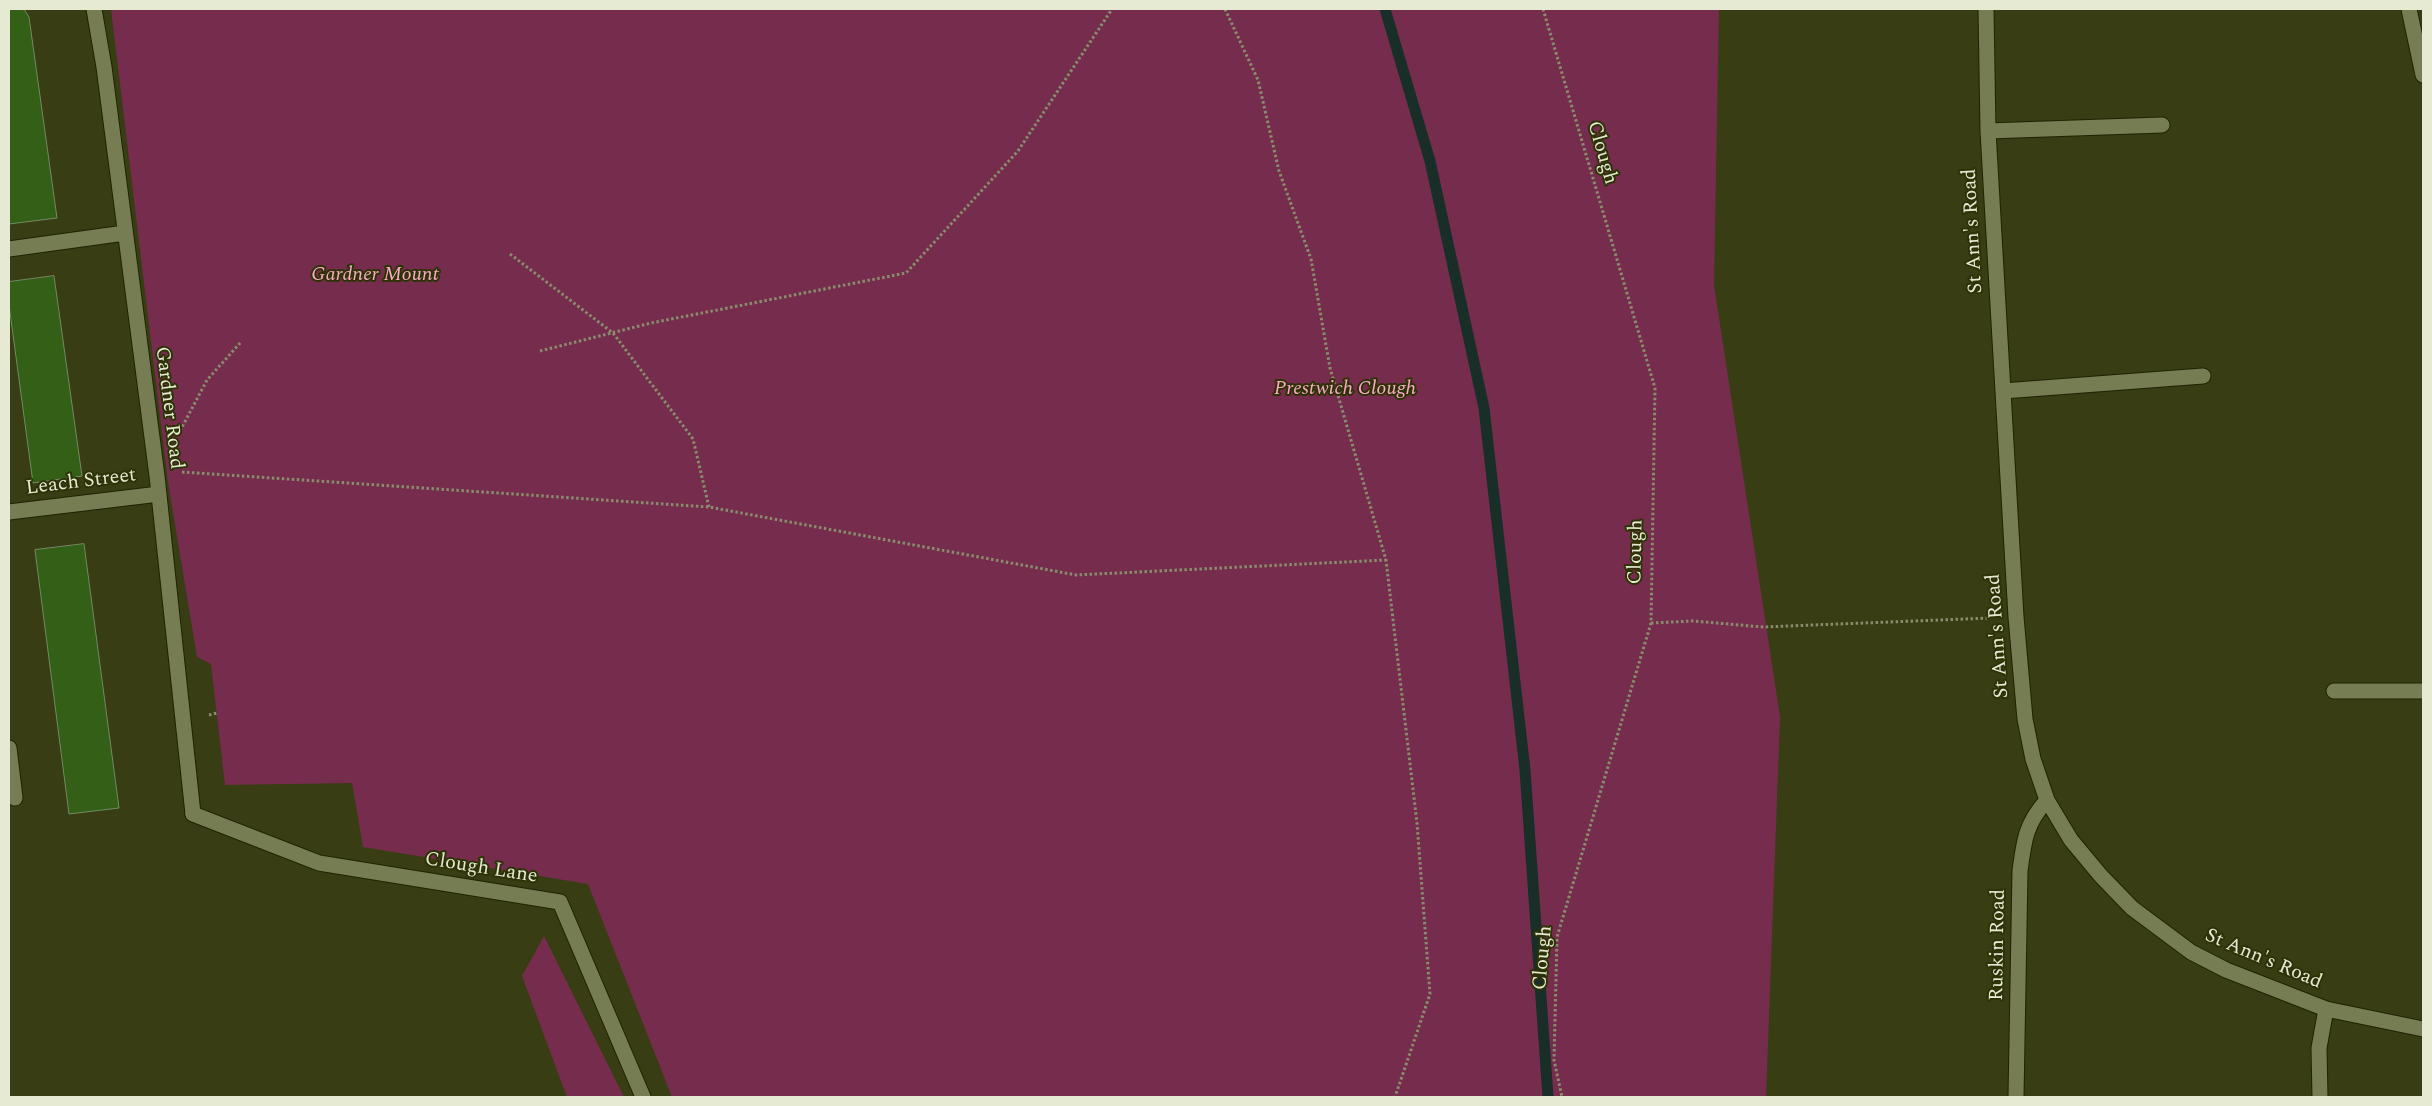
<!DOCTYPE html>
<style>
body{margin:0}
#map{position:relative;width:2432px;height:1106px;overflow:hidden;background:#383d13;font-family:Spectral,serif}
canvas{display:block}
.frame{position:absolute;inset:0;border:10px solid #e6ead3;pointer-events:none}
</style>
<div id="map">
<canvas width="2432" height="1106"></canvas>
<div class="frame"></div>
</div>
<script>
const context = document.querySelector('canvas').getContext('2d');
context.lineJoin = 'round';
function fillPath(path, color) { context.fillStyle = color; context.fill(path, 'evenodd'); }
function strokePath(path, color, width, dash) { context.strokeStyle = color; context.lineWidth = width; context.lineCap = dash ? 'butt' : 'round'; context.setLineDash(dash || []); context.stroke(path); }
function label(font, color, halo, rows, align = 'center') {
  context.font = font + ' Spectral,serif'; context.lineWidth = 4; context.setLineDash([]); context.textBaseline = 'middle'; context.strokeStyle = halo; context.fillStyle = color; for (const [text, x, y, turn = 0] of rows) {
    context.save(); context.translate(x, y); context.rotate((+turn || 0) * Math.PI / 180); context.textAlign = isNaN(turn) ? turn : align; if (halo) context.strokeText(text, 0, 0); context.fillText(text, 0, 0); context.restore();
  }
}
const green = new Path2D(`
 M111,9H1719L1714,285L1780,717L1766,1097H672L588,884L363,847L352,783L225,785L211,664L197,657L168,482Z
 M544,936L624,1097H567L522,976Z`);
const stream = new Path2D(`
 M1385,9L1430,161L1484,408L1525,770L1548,1097`);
const building = new Path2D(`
 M9,9H24L29,17L57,218L9,224Z
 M54,276L82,476L33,483L9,305V282Z
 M84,544L119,808L69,814L35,550Z`);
const path = new Path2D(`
 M1225,9L1258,80L1279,171L1311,259L1330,368L1386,560L1417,823L1430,994L1395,1097
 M1543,9L1655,388L1651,623L1557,937L1554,1060L1562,1097
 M510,254L613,333L693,439L709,507
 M540,351L651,323L906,273L1018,151L1112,9
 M180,431L207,380L241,342
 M182,472L709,507L1076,575L1386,560
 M1651,623L1693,621L1763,627L1990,618
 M209,715L217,713`);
const service = new Path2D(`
 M9,748L15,798
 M193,814L319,863L560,902L643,1097`);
const minor = new Path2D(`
 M94,9L104,67L157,476L193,814
 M1986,9L1988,131L2016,617L2025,719L2033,759L2047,800L2071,840L2101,876L2132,908L2191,952L2226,970L2326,1009L2423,1029
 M2409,9L2423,75
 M1988,131L2162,125
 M9,249L125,233
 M2003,391L2203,376
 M9,512L159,494
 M2334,691H2423
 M2016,1097L2020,871C2024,840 2026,823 2047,800
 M2320,1097L2319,1048L2326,1009`);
const streetNames = [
 ["Clough",1601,153,74],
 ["St Ann's Road",1974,231,-93],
 ["Gardner Road",168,408,83],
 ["Leach Street",81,483,-7],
 ["Clough",1637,552,-89],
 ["St Ann's Road",1999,636,-94],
 ["Clough Lane",481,869,9],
 ["Ruskin Road",1999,945,-89],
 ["Clough",1544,958,-85],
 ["St Ann's Road",2263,960,23]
];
const parkNames = [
 ["Gardner Mount",375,276],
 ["Prestwich Clough",1345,390]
];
fillPath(green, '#762d4d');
strokePath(stream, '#1a2e29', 11);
fillPath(building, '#335f17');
strokePath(building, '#718b65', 1);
strokePath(service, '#1f2304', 17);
strokePath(minor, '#1f2304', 17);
strokePath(path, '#898d6c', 3, [2.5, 2.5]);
strokePath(service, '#767d52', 15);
strokePath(minor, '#767d52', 15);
label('20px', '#e6ead3', '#2e3307', streetNames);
label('italic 20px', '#fbaac7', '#2e3307', parkNames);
</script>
